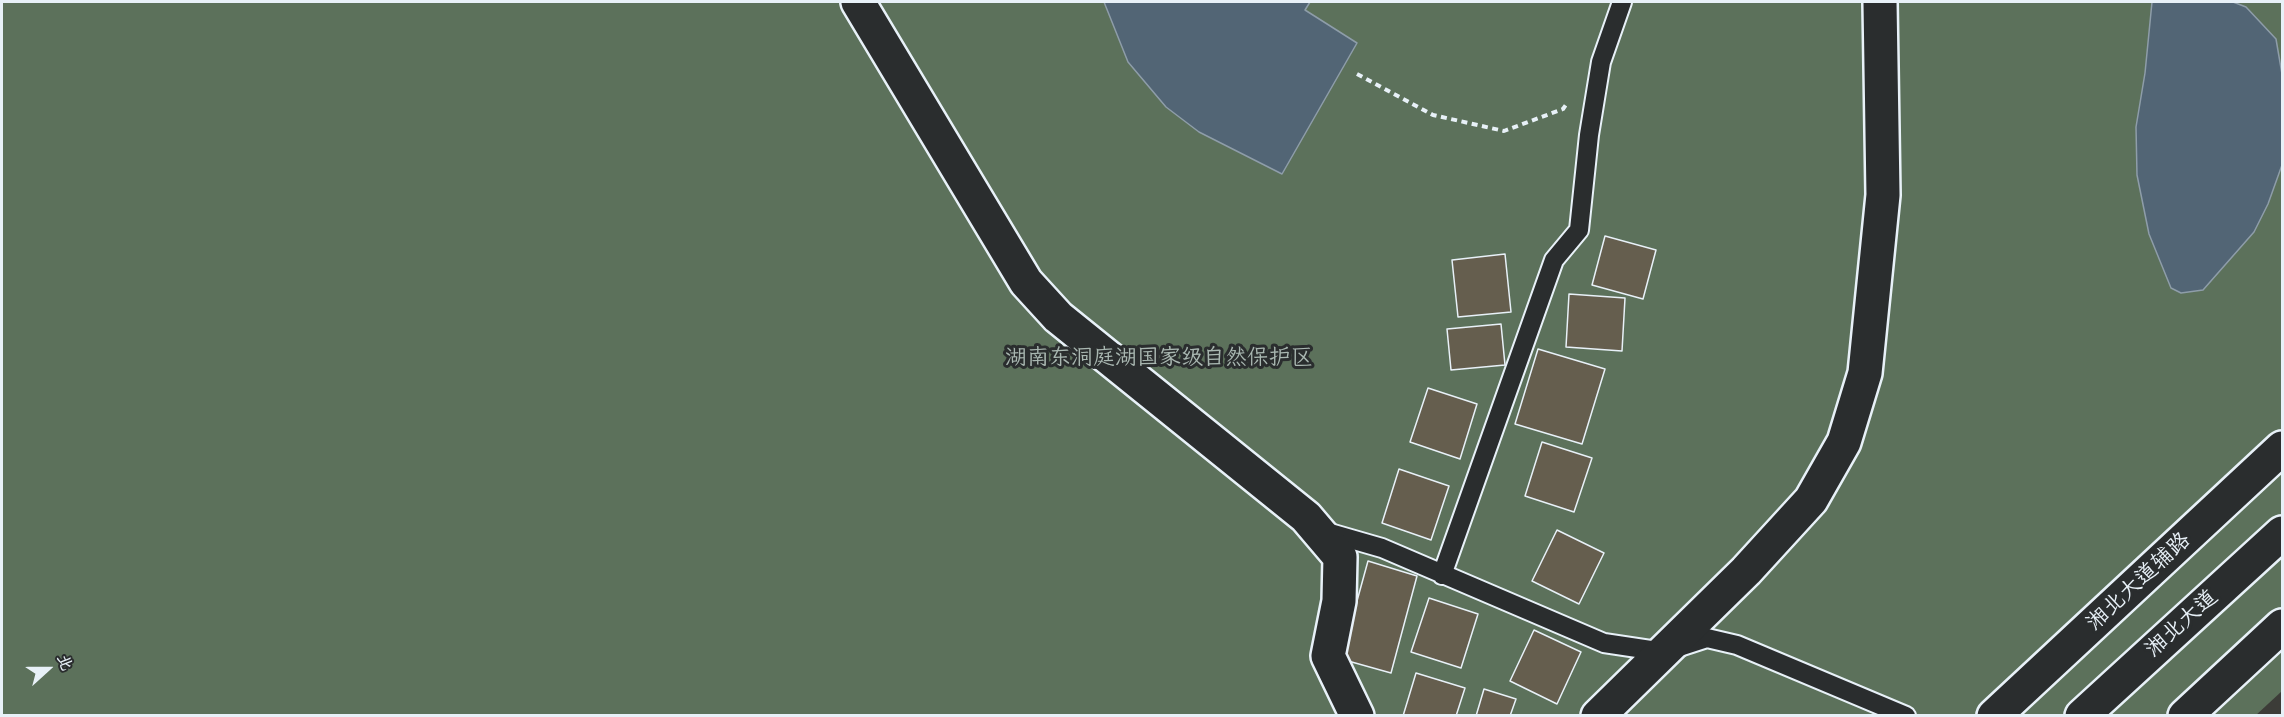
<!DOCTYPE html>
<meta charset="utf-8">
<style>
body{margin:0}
#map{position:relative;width:2284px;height:717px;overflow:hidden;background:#3c3c38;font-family:Itim,"LXGW WenKai TC",sans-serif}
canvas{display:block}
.frame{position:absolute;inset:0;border:3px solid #e8f1f8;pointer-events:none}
.north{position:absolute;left:18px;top:639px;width:60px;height:60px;-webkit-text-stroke:4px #2a2d2e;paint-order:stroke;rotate:69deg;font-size:16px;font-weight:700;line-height:24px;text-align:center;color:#e8f1f8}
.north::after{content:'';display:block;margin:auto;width:21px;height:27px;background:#e8f1f8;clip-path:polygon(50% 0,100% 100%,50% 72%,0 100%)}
</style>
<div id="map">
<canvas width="2284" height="717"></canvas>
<div class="frame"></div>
<div class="north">北</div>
</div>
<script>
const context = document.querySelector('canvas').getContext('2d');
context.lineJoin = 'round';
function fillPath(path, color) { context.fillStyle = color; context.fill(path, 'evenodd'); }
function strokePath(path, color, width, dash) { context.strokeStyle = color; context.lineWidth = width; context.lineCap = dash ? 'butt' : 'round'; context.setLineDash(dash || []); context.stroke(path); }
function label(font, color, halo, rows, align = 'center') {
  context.font = font + ' Itim,"LXGW WenKai TC",sans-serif'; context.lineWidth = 6; context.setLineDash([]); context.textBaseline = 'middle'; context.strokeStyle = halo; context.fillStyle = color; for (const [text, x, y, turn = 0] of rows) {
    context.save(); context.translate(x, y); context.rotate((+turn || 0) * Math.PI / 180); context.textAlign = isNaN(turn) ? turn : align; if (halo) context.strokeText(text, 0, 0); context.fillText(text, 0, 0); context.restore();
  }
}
const green = new Path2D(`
 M2,2H2282V691L2255,716L2,715Z`);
const water = new Path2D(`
 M1104,2H1310L1305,10L1357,43L1282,174L1199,132L1166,107L1128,62Z
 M2152,2H2233L2246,7L2276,39L2282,74V165L2268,204L2254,232L2203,290L2181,293L2171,288L2149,234L2137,175L2136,127L2145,73Z`);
const building = new Path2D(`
 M1605,236L1656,250L1643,299L1592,285Z
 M1505,254L1511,312L1458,317L1452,260Z
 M1569,294L1625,298L1622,351L1566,347Z
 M1501,324L1505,365L1451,370L1447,329Z
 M1538,349L1605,369L1582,444L1515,424Z
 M1428,388L1477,404L1460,459L1410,442Z
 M1542,442L1592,458L1574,512L1525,496Z
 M1399,469L1449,486L1431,540L1382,523Z
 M1557,530L1604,553L1579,604L1532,581Z
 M1368,561L1417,576L1391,673L1341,659Z
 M1429,598L1478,614L1461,668L1411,652Z
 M1534,630L1581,652L1557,704L1510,681Z
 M1416,673L1465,688L1456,716H1403Z
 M1484,689L1516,699L1510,716H1476Z`);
const path = new Path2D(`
 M1357,74L1433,115L1504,131L1563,109L1568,102`);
const lane = new Path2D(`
 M1323,531L1382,548L1604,643L1664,652L1707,638L1737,645L1906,716
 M1442,575L1554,260L1579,230L1589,135L1601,62L1622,2`);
const street = new Path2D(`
 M858,2L1026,282L1058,317L1306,517L1340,557L1339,601L1328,656L1357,716`);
const secondary = new Path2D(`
 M1598,716L1746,571L1811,500L1844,442L1865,373L1883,195L1880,2
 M1994,716L2282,448`);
const primary = new Path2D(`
 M2082,716L2282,533
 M2185,716L2282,626`);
const parkNames = [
 ["湖南东洞庭湖国家级自然保护区",1159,358]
];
const streetNames = [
 ["湘北大道辅路",2139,582,-43],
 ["湘北大道",2182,624,-42]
];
fillPath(green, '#5c715b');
fillPath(water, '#526575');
strokePath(water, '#8e9da9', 1.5);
fillPath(building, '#655e4e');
strokePath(building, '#e8f1f8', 1.5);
strokePath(lane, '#e8f1f8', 22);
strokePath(street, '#e8f1f8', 38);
strokePath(secondary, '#e8f1f8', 38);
strokePath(primary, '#e8f1f8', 38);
strokePath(path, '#e8f1f8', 4, [6, 4.5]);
strokePath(lane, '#2a2d2e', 18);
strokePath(street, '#2a2d2e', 33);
strokePath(secondary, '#2a2d2e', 33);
strokePath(primary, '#2a2d2e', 33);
label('22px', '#a9b7b1', '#2a2d2e', parkNames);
label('22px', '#e8f1f8', '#2a2d2e', streetNames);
</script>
